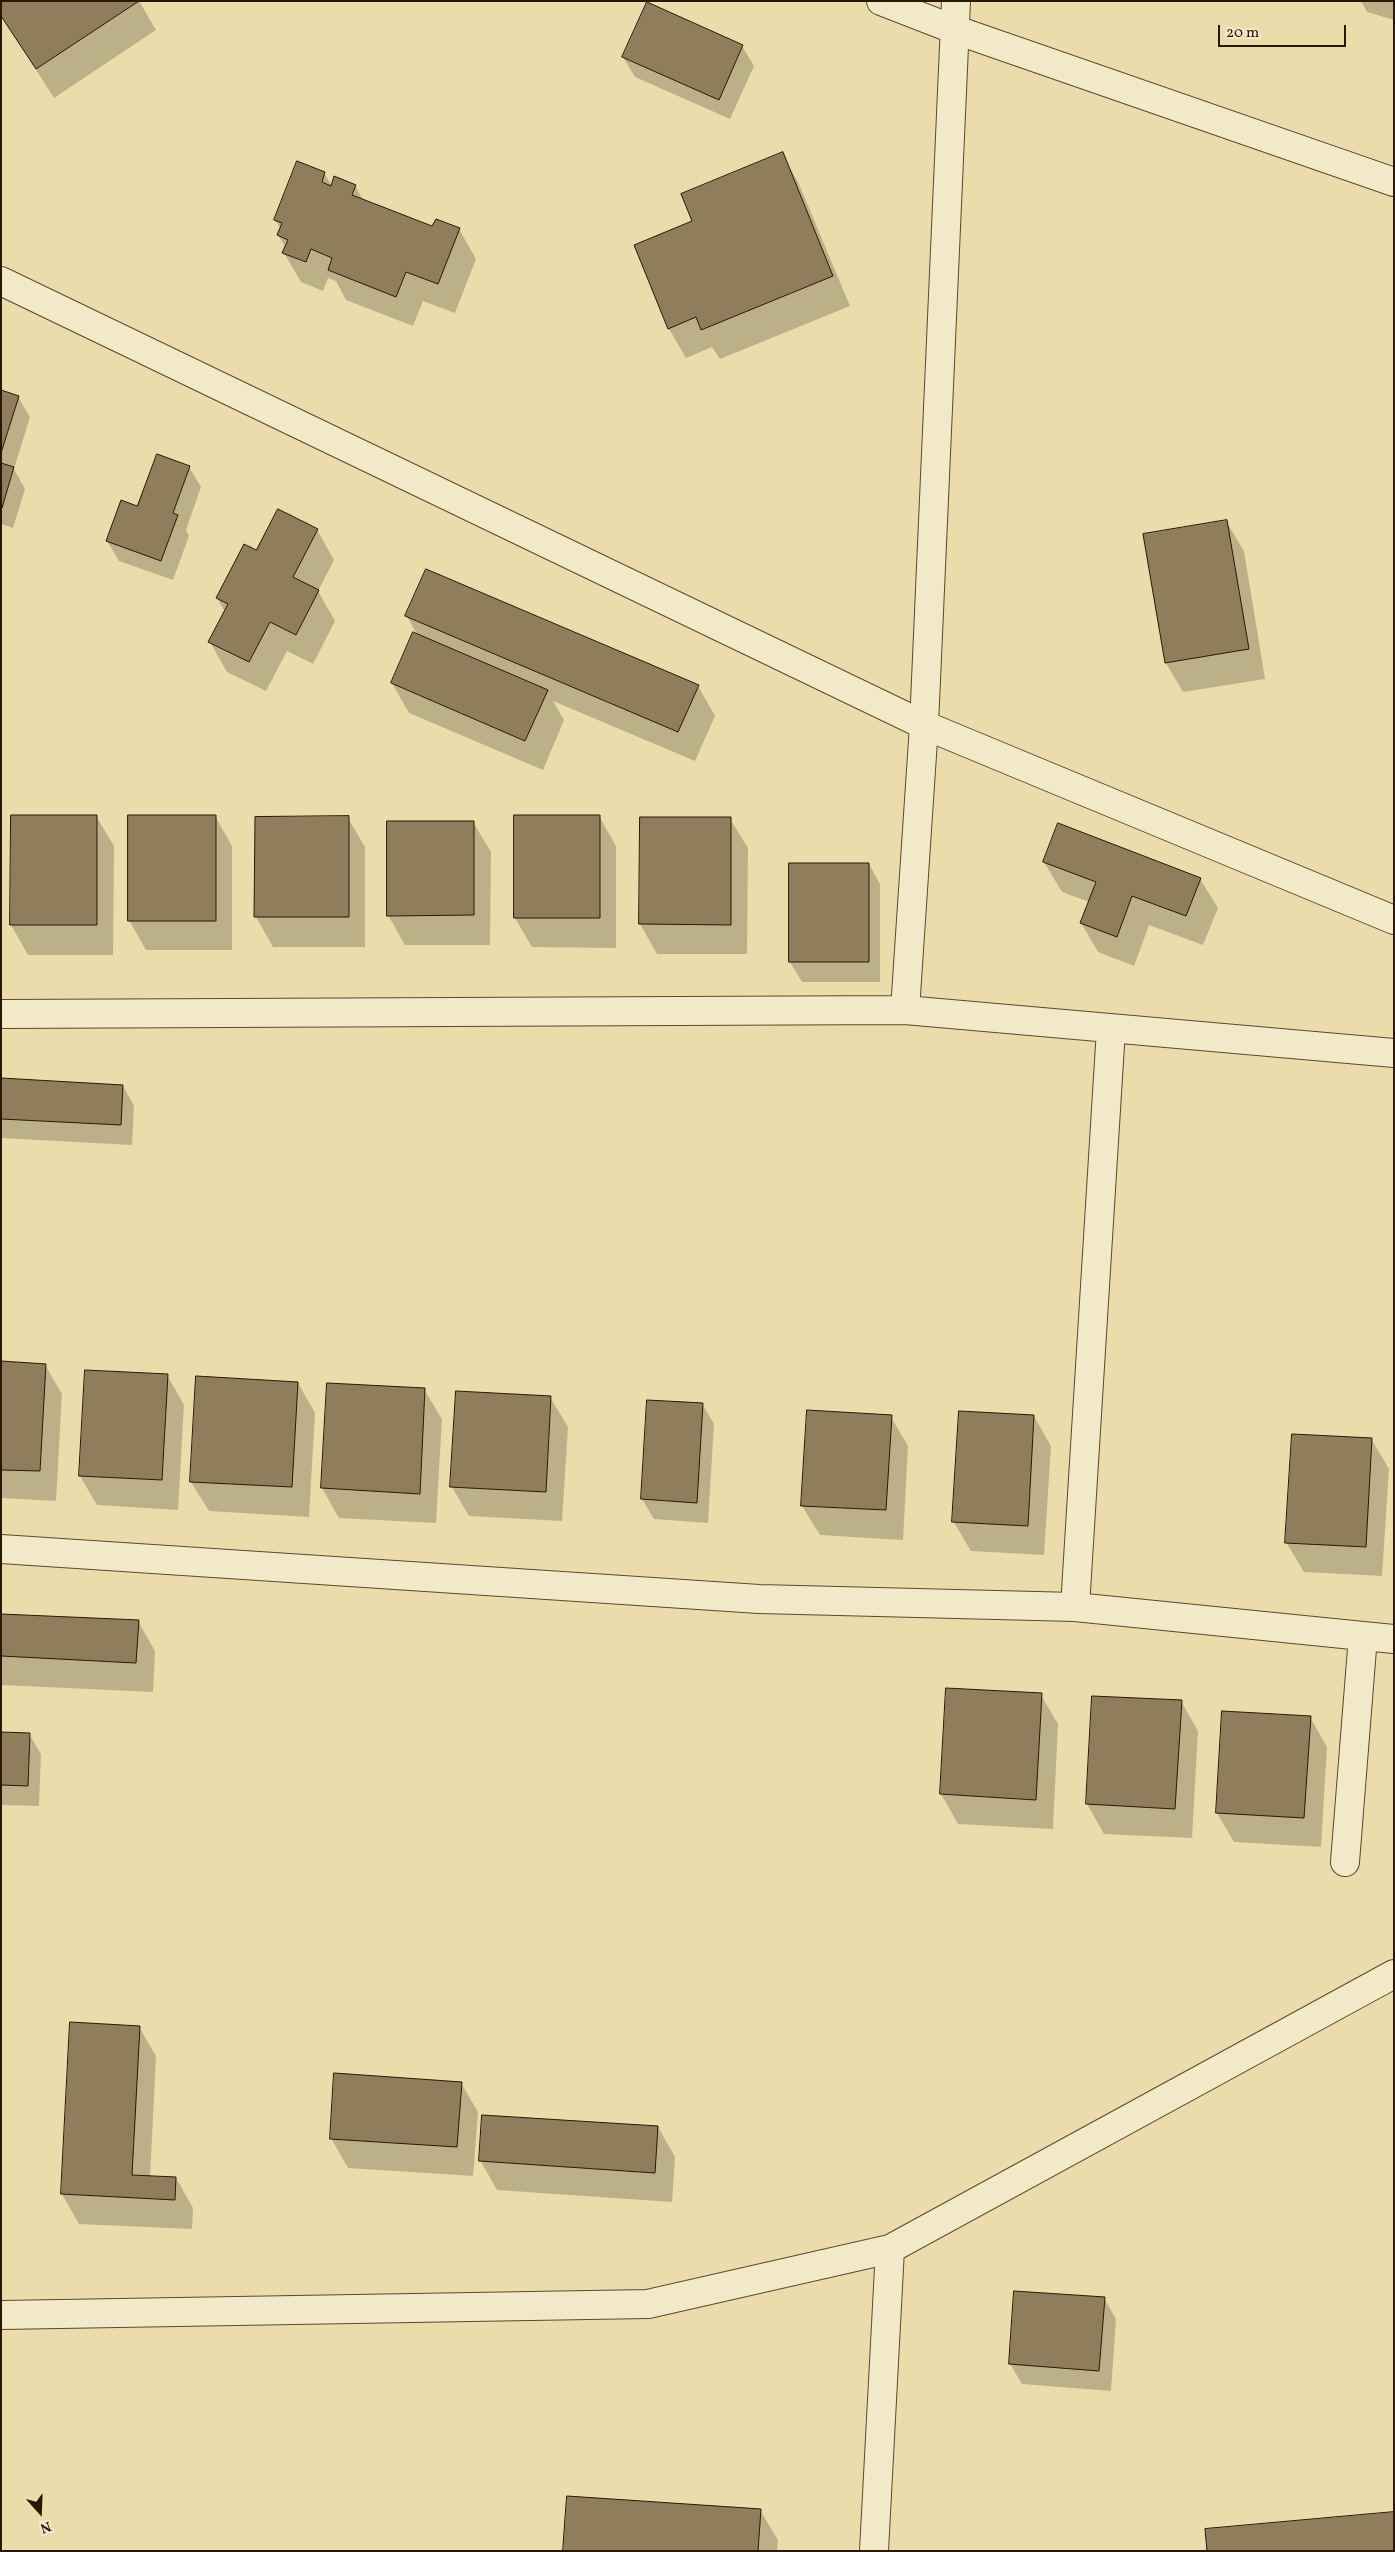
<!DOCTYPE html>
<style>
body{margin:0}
#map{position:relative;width:1395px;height:2552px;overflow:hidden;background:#ebddab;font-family:Vollkorn,serif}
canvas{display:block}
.frame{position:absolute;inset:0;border:2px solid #2c1606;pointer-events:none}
.north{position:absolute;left:15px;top:2487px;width:50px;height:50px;-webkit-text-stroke:4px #f2e9c8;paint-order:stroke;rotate:160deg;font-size:14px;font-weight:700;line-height:20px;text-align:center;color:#2c1606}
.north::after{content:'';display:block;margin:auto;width:18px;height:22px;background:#2c1606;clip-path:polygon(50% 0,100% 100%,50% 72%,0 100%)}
.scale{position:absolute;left:1218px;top:25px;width:128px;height:22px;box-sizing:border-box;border:2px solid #2c1606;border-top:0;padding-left:6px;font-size:15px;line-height:18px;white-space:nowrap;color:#2c1606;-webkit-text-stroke:4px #f2e9c8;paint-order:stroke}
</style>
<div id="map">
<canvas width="1395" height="2552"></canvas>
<div class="frame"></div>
<div class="north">N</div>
<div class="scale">20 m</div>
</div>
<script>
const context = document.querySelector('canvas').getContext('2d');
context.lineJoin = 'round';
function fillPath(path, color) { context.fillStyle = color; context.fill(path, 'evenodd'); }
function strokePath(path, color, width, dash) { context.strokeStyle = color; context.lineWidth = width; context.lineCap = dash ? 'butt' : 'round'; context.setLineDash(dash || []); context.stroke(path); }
const shadow = new Path2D(`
 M7,1H139L156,30L54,98L1,15Z
 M1361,1H1394V20L1367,12Z
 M742,46L754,66L730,119L635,77L623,57Z
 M782,154L799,184L850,306L720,359L712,347L686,358L669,329L694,221Z
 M324,173L332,186H355L364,201L433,228L459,229L476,259L455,313L423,301L413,326L346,300L336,281L328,278L323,291L301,282L284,253L286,248L278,235L281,229L275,220Z
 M1,391L18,397L30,417L14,469L25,489L13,528L1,524Z
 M189,467L201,487L186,530L189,536L173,580L119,561L107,541L138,508Z
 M1226,521L1244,551L1265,679L1183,692L1166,663Z
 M317,530L334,560L318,591L335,621L313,664L287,651L266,691L227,672L210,642L225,612L217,598L257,552Z
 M407,616L698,686L715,716L695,761L553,701L564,720L543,770L409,713L392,683L418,636Z
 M12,816H96L114,846L113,955H28L11,925Z
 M215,816L232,846V950H146L129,920Z
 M599,816L616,846V948L532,947L515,918Z
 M348,818L365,847V947H273L256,917Z
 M730,819L748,848L747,954H657L640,924Z
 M473,822L491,852L490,945H405L388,915Z
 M1044,862L1200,879L1218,908L1203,945L1149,925L1134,966L1098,952L1081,923L1089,902L1062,892Z
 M869,864L880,884V982H802L790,962Z
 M1,1079L123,1086L134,1106L132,1145L1,1138Z
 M1,1363L45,1365L62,1394L56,1501L1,1498Z
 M167,1375L184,1405L178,1510L97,1505L80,1476Z
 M298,1383L315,1413L309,1517L209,1511L191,1482Z
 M424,1389L442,1419L436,1523L339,1518L322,1488Z
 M550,1397L568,1427L562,1521L469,1516L452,1487Z
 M702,1404L714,1424L708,1523L654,1519L642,1499Z
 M1034,1416L1051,1446L1044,1555L971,1551L953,1521Z
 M891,1417L908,1446L903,1540L820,1535L802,1506Z
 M1372,1440L1389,1469L1382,1576L1304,1572L1286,1542Z
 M1,1615L138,1621L155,1651L153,1692L1,1685Z
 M1041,1695L1058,1724L1053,1829L958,1824L941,1794Z
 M1181,1701L1198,1731L1192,1838L1104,1834L1087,1804Z
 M1310,1717L1327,1747L1321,1847L1234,1842L1217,1813Z
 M1,1733L29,1734L41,1754L39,1806L1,1805Z
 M72,2024L139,2027L156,2056L150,2177L176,2178L193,2208L192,2229L79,2224L62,2194Z
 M461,2083L478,2112L473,2176L348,2168L331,2138Z
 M658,2127L675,2157L672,2202L497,2190L480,2160Z
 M1015,2292L1104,2298L1116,2319L1111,2391L1022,2384L1010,2364Z
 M760,2510L778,2540L777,2551H564Z`);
const building = new Path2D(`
 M4,1H139L36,69L1,16V3Z
 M647,2L743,45L719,100L622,57Z
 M783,152L833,276L701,330L696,317L668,329L634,245L692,221L681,194Z
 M297,161L325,172L322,182L331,186L334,176L356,185L352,195L432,226L436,219L460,228L438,284L406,272L396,297L328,270L332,258L311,249L306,262L282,253L288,240L277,235L282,223L274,220Z
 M1,390L19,396L1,453Z
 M157,454L190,466L173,513L178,515L161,561L106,541L121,500L137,506Z
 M1,463L14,467L2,508H1Z
 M278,509L318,529L293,577L319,590L296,635L270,622L249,662L208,642L228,604L216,598L244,544L256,550Z
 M1227,520L1249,649L1165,663L1143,534Z
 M426,569L699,685L678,732L405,616Z
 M413,632L548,690L525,741L391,683Z
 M11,815H97V925H10Z
 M128,815H216V921H128Z
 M514,815H600V918H514Z
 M349,816V917H254L255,817Z
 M640,817H731V925L639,924Z
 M387,821H474V915L387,916Z
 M1058,823L1201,878L1186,916L1132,896L1117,937L1080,923L1096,882L1043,862Z
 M789,863H869V962H789Z
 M1,1078L123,1085L121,1125L1,1119Z
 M1,1361L46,1364L40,1471L1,1470Z
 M85,1370L168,1374L162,1480L79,1476Z
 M196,1376L298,1382L292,1487L190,1482Z
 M327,1383L425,1388L420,1494L321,1488Z
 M456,1391L551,1396L546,1492L450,1487Z
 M647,1400L703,1403L697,1503L641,1499Z
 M807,1410L892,1415L886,1510L801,1506Z
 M959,1411L1034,1415L1028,1526L952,1522Z
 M1292,1434L1372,1438L1366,1547L1285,1543Z
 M1,1614L139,1620L136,1663L1,1656Z
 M946,1688L1042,1693L1036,1800L940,1794Z
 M1092,1696L1182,1700L1175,1809L1086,1804Z
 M1222,1711L1311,1716L1304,1818L1216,1813Z
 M1,1732L30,1733L28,1786L1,1785Z
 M70,2022L140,2026L132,2175L176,2177L175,2200L61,2194Z
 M334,2073L462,2082L457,2147L330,2139Z
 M482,2115L658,2126L655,2173L479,2161Z
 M1014,2291L1105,2297L1099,2371L1009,2364Z
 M567,2496L761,2509L758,2551H563Z
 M1394,2512V2551H1207L1205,2529Z`);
const street = new Path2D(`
 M881,1L953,29L1394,182
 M1,281L924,725L1394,920
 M905,1010L924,725L956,1
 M1,1014L905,1010L1394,1053
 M1,1549L759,1599L1075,1607L1363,1636L1345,1862
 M1075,1607L1111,1029
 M1363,1636L1394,1639
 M1,2315L648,2304L890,2249L1394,1974
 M874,2551L890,2249`);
fillPath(shadow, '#0003');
fillPath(building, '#8f7d5c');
strokePath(building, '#2c1606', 1);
strokePath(street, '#5c482f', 30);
strokePath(street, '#f2e9c8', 28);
</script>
